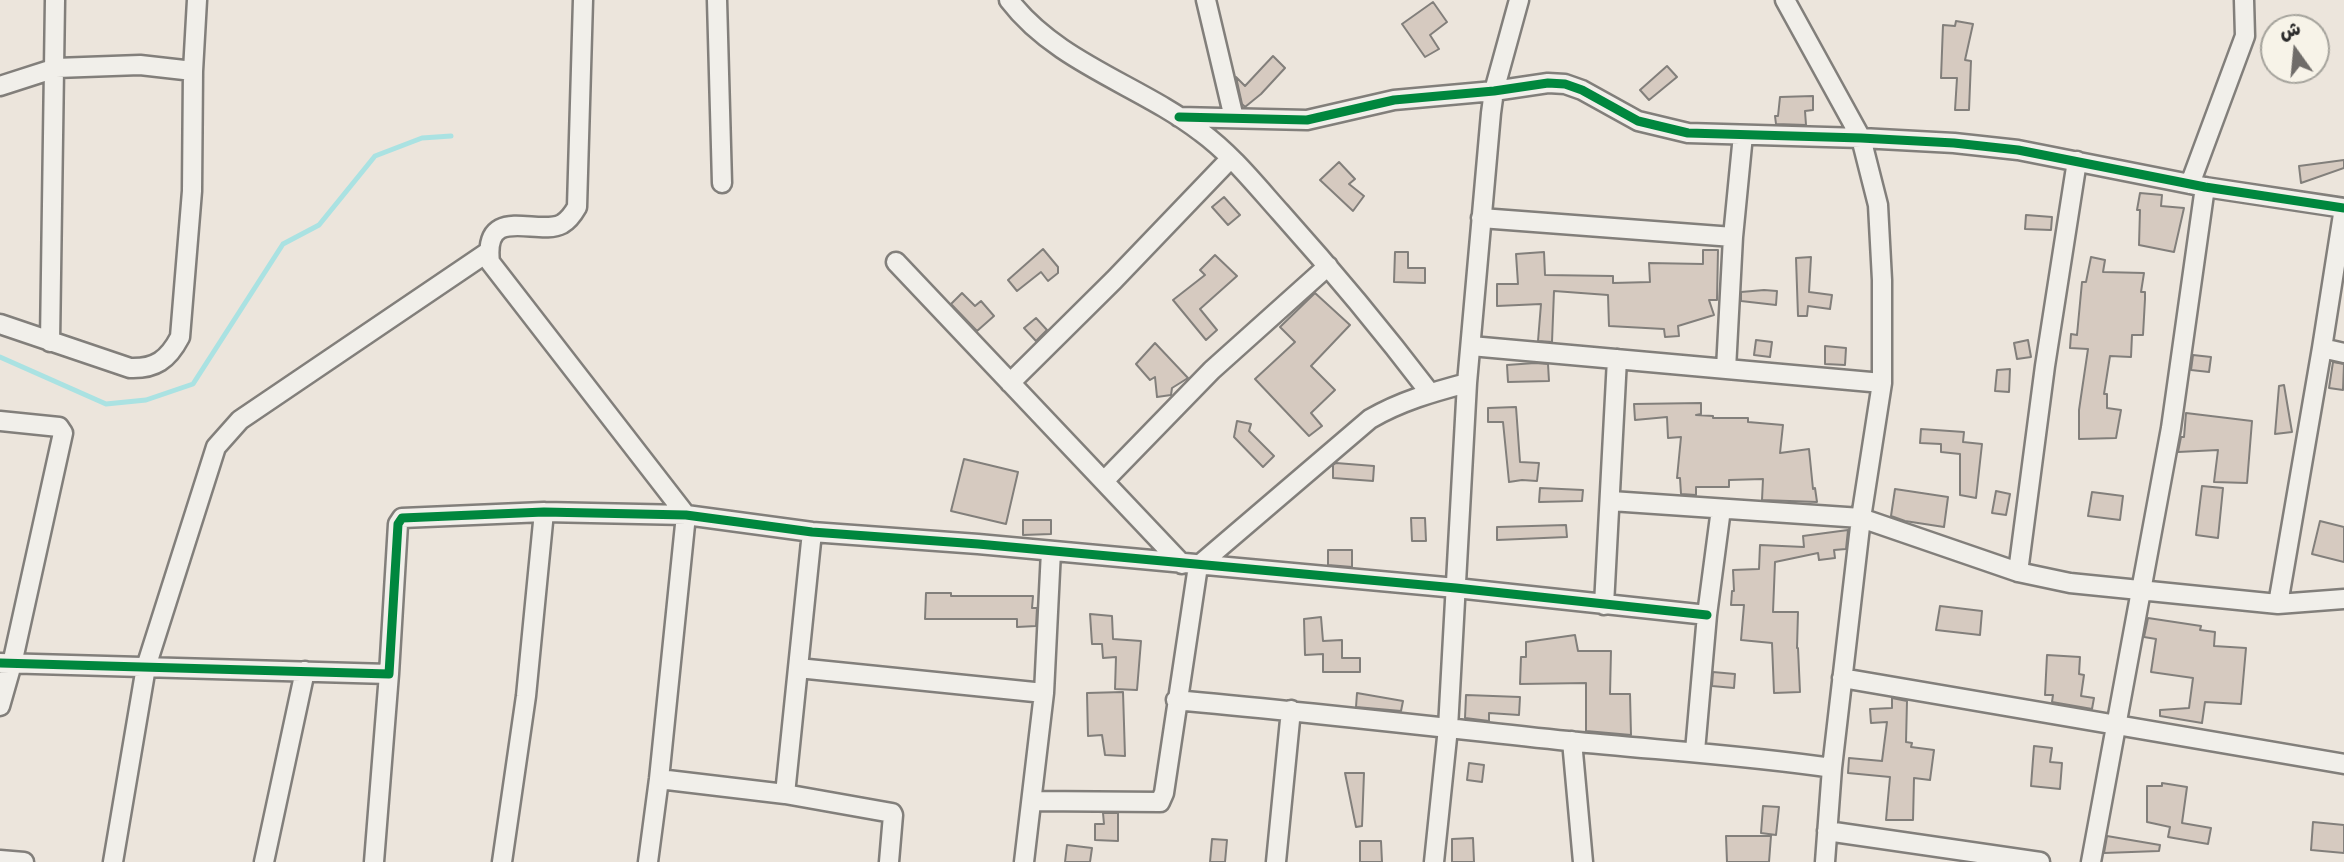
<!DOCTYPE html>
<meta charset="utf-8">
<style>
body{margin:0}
#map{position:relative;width:2344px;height:862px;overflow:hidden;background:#ece5dc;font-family:"Shantell Sans","Playpen Sans Arabic",sans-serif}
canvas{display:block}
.north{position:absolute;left:2260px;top:14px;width:70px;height:70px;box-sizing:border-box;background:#f7f3e8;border:2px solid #a5a39c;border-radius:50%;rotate:345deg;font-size:19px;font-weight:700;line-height:28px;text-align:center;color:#2b2b2b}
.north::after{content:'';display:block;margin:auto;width:24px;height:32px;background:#6f6c69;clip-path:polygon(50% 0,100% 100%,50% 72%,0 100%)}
</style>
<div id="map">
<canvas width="2344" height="862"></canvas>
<div class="north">ش</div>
</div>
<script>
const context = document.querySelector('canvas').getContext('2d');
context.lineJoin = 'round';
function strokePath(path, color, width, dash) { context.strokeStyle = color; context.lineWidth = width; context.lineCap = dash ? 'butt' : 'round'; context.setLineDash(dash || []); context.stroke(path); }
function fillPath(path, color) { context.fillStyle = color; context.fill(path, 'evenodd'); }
const stream = new Path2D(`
 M0,357L106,404L146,400L193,384L283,244L319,225L375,156L422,138L451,136`);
const building = new Path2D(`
 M1433,2L1447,22L1430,35L1439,49L1425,57L1402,24Z
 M1956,21L1973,24L1965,60L1971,61L1969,110H1955L1957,78H1941L1943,25L1955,26Z
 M1273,56L1285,68L1261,94L1245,107L1242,104L1236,77L1245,86Z
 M1667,66L1677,77L1649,100L1640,90Z
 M1813,96V110L1805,111L1806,125L1776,124L1775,116H1778L1780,97Z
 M2344,160V168L2301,183L2299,166Z
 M1339,162L1355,179L1349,184L1364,196L1353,211L1320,180Z
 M2140,193L2162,195L2161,206L2184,208L2174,252L2139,245L2140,210H2137Z
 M1224,197L1240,215L1228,225L1212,207Z
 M2026,215L2052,217L2051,230L2025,229Z
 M1043,249L1058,267V273L1048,281L1041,272L1017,291L1008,280Z
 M1703,250H1718L1717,300H1709L1714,315L1678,326L1679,336L1665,337L1664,329L1609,326L1608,295L1554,291L1552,342L1538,341L1541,304L1497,306V284H1518L1516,254L1544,252L1545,275L1613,276V283L1650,282L1649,263L1703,264Z
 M1395,252H1408V268H1425V283L1394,282Z
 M1215,255L1237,276L1200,309L1217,330L1206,340L1173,300L1205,275L1200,270Z
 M1811,257L1809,292L1832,295L1830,309L1808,306L1807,316H1798L1796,258Z
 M2091,257L2105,260L2103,272L2144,273L2141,292H2145V299L2143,335H2132L2131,357L2110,356L2104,394H2107V408L2121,410L2116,438L2079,439V410L2088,349L2070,348L2071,334L2077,335L2082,282H2086Z
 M1764,290L1777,291L1776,305L1741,301V292Z
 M962,293L975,306L981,301L994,316L977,331L951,304Z
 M1315,293L1350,325L1311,366L1335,390L1311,413L1322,426L1309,436L1255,379L1295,342L1280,327Z
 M1036,318L1047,330L1036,341L1024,328Z
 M1756,340L1772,342L1770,357L1754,355Z
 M2028,340L2031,357L2017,359L2014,343Z
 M1155,343L1188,378L1172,388L1171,395L1157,397L1155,377L1150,380L1136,364Z
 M1825,346L1846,348L1845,365L1825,364Z
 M2193,355L2211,357L2209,372L2191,370Z
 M2333,362L2344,364L2343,390L2329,388Z
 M1535,363L1548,364L1549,381L1508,382L1507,365Z
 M2010,369L2009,392L1995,391L1997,370Z
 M2284,385L2292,432L2275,434L2279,386Z
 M1701,403V414L1696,415L1713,416V418H1748V422L1783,425L1780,453L1809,449L1813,489L1815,488L1817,502L1762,500L1763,479L1729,480V487H1696V495L1681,494L1680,478H1677L1681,437L1668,438L1667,417L1635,420L1634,404Z
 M1516,407L1520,462L1539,463L1537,481L1522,480L1509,482L1503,422H1488V408Z
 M2186,413L2252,421L2247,483L2214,482L2218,450L2178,452L2181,437H2184Z
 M1237,421L1251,424L1249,431L1274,456L1263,467L1234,437Z
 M1921,429L1964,432L1963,442L1982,444L1976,498L1960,495V454L1941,452V444L1920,443Z
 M964,459L1018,472L1006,524L951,511Z
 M1336,463L1374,466L1373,481L1333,478V465Z
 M2202,486L2223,488L2218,538L2196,535Z
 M1540,488L1583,490L1582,501L1539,502Z
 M1895,489L1948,497L1944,527L1905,521L1891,516Z
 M1996,491L2010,494L2006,515L1992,513Z
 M2092,492L2123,496L2120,520L2088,516Z
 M1411,518H1425L1426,541H1412Z
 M1023,520H1051V534L1023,535Z
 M2320,521L2344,527V562L2312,554Z
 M1566,525L1567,537L1497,540V527Z
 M1848,530L1846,549L1834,550L1835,558L1819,560L1818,553L1775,562L1773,612H1798L1797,648H1798L1800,692L1774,693L1772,643L1741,640L1744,605H1731L1732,591H1734L1733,570L1759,569L1760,545L1804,547L1803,536Z
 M1328,550H1352V567L1328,565Z
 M926,593H951V596H1033L1032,608H1037L1036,626L1017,627V619H925Z
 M1940,606L1982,611L1980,635L1936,630Z
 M1090,614L1112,616L1113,639L1141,641L1137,690L1115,689L1116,657L1103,658L1102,644H1092Z
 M1321,617L1323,641L1342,640V658H1360V672H1323V654L1305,655L1304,619Z
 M2148,618L2201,626L2200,630L2215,632L2214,646L2246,648L2241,704L2205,702L2202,723L2160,716V710L2189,708L2193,678L2151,672L2156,639L2144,637Z
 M1575,635L1578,651H1611L1610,694H1630L1631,735L1586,731V683L1520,684L1521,657H1526V642Z
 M2047,655L2080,657L2079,674L2084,675L2081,696L2094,698L2092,709L2052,702L2053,695H2045Z
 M1713,672L1735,674L1734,688L1712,686Z
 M1123,692L1125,756L1105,755L1102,735L1088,736L1087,693Z
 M1357,693L1403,701L1401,711L1356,707Z
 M1466,695L1520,697L1519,715L1489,713V721L1465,718Z
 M1892,698L1907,701L1906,742L1912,743L1911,747L1934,750L1930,780L1914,778L1913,820H1886L1890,777L1848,773L1849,758L1882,761L1887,722L1871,723L1870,709L1892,708Z
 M2034,746L2052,748L2050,762L2062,763L2060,789L2031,786Z
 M1469,763L1484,765L1482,782L1467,780Z
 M1345,773H1364L1362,826L1356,827Z
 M2162,783L2187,787L2182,823L2211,828L2208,844L2168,837L2170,827L2147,822V786H2162Z
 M1763,806L1779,807L1776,835L1761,833Z
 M1103,813H1118V841L1095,840V824H1104Z
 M2313,822L2344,825V853L2311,850Z
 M1726,836H1771L1769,862H1727Z
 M2107,836L2160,845L2159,851L2104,853Z
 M1473,838L1474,862H1452V839Z
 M1212,839L1227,840L1225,862H1210Z
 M1360,841H1381L1382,862H1360Z
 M1067,845L1092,848L1090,862H1065Z`);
const minor = new Path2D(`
 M583,0L577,207C573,214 569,220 562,224C538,237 483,203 490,262L686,515L659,779L648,862
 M717,0L722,183
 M1009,0C1057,63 1140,85 1201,132C1231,154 1255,184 1280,212C1332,270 1382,330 1430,393
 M1206,0L1234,118
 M1785,0L1861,138L1878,205L1882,280V383L1861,518L1832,768L1825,862
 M0,86L56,68L140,65L193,71
 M1179,117L1307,120L1394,100L1494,91L1548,83L1565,84L1582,90L1638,121L1688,133L1861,138L1954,143L2018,150L2205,187L2344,208
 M2190,184L2245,36L2244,0
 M2344,208L2322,348L2344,353
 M1481,218L1733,237L1726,369
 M1733,237L1743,135
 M896,262L1182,564
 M0,324L130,368C155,369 168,360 180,337L192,191L193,71L197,0
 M50,342L55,0
 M1471,346L1882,383
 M1010,383L1114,280L1231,158
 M0,421L59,427L63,433L12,664L0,706
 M1104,481L1212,370L1328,266
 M1611,501L1861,518L2018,572L2070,583L2278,604L2344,599
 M2018,572L2045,366L2077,161
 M2278,604L2322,348
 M1604,605L1617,359
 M0,663L389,674L398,524L402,518L544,512L686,515L812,532L978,544L1456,588L1707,615
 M798,668L1044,693
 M1842,678L2344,764
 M1176,700C1307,712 1437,727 1568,741C1656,750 1745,755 1832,768
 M1572,741L1583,862
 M1695,751L1707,615L1721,509
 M659,779L785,794L892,813L893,815L889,862
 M785,794L812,532
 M1032,801L1160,802L1164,793L1198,566L1370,419C1401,401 1433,392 1467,383
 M1827,831L2040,862
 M0,860L24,862
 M113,862L146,667L216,447L240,420L488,252
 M264,862L305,671
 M374,862L389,674
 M502,862L526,696L544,512
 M1024,862L1044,693L1051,551
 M1276,862L1291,710
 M1434,862L1448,728L1467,383L1491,113L1494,91L1519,0
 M2091,862L2171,428L2205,187`);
const cycleway = new Path2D(`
 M1179,117L1307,120L1394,100L1494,91L1548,83L1565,84L1582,90L1638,121L1688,133L1861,138L1954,143L2018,150L2205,187L2344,208
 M0,663L389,674L398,524L402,518L544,512L686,515L812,532L978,544L1456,588L1707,615`);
strokePath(stream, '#aae2e2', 5);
fillPath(building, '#d6cac0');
strokePath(building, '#827f7b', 2);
strokePath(minor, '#827f7b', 23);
strokePath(minor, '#f1efea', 18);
strokePath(cycleway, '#00873e', 9);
</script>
